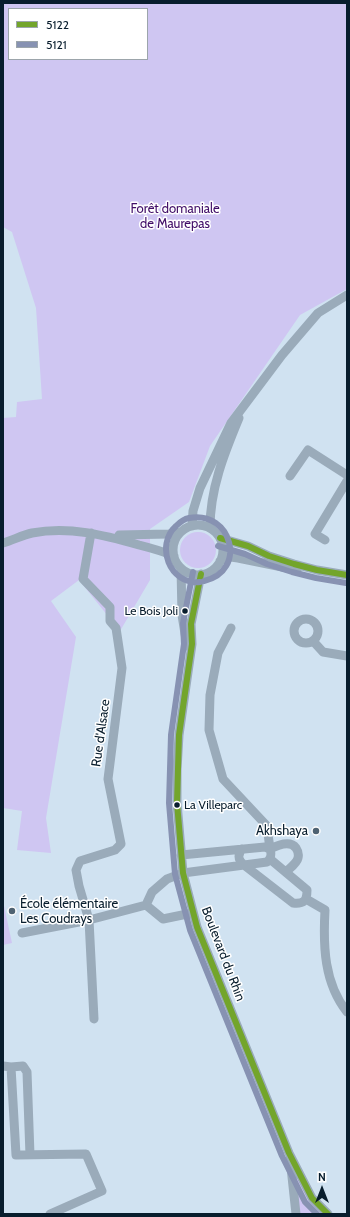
<!DOCTYPE html>
<meta charset="utf-8">
<style>
body{margin:0}
#map{position:relative;width:350px;height:1217px;overflow:hidden;background:#d0e2f1;font-family:Cabin,sans-serif}
canvas{display:block}
.frame{position:absolute;inset:0;border:4px solid #081d2d;pointer-events:none}
.legend{position:absolute;left:8px;top:8px;width:140px;height:52px;box-sizing:border-box;background:#fff;border:1px solid #9ca5ab;margin:0;padding:5px 7px;list-style:none;font-size:12px;color:#081d2d}
.legend li{display:flex;align-items:center;gap:8px;height:20px}
.legend b{width:20px;border:1px solid #9ca5ab}
.north{position:absolute;left:302px;top:1169px;width:40px;height:40px;-webkit-text-stroke:3px #fff;paint-order:stroke;rotate:0deg;font-size:11px;font-weight:700;line-height:16px;text-align:center;color:#081d2d}
.north::after{content:'';display:block;margin:auto;width:14px;height:18px;background:#081d2d;clip-path:polygon(50% 0,100% 100%,50% 72%,0 100%)}
</style>
<div id="map">
<canvas width="350" height="1217"></canvas>
<div class="frame"></div>
<ul class="legend">
<li><b style="height:5px;background:#73a52b"></b>5122</li>
<li><b style="height:5px;background:#8792b2"></b>5121</li>
</ul>
<div class="north">N</div>
</div>
<script>
const context = document.querySelector('canvas').getContext('2d');
context.lineJoin = 'round';
function fillPath(path, color) { context.fillStyle = color; context.fill(path, 'evenodd'); }
function strokePath(path, color, width, dash) { context.strokeStyle = color; context.lineWidth = width; context.lineCap = dash ? 'butt' : 'round'; context.setLineDash(dash || []); context.stroke(path); }
function label(font, color, halo, rows, align = 'center') {
  context.font = font + ' Cabin,sans-serif'; context.lineWidth = 3; context.setLineDash([]); context.textBaseline = 'middle'; context.strokeStyle = halo; context.fillStyle = color; for (const [text, x, y, turn = 0] of rows) {
    context.save(); context.translate(x, y); context.rotate((+turn || 0) * Math.PI / 180); context.textAlign = isNaN(turn) ? turn : align; if (halo) context.strokeText(text, 0, 0); context.fillText(text, 0, 0); context.restore();
  }
}
const green = new Path2D(`
 M3,3H347V289L300,315L210,446L189,502L150,529V580L120,631L79,580L51,601L76,637L46,818L51,853L17,850L22,811L3,808V418L16,417L17,402L42,399L36,308L12,232L3,227ZM9,9H147V59H9Z
 M180 550a18 18 0 1 1 36 0a18 18 0 1 1-36 0Z
 M3,901L12,943L3,945Z
 M295,1170L323,1214H299Z`);
const minor = new Path2D(`
 M290,476L308,450L347,475
 M173 550a25 25 0 1 1 50 0a25 25 0 1 1-50 0Z
 M192,526L193,511L200,488L231,423L282,355L318,313L347,295
 M210,528C210,489 224,454 239,418
 M91,533L83,579L110,607V621L116,628L122,668L108,779L121,844L115,850L80,861L76,870L79,886L89,920L94,1019
 M119,535L169,534L181,532
 M220,538L248,546L269,556L294,564L317,570L347,575
 M325,540L315,534L347,481
 M3,543C13,540 23,535 32,533C69,526 104,535 139,545C151,548 162,551 174,556
 M220,561L231,557L238,558L297,570
 M181,568L182,615L187,646
 M201,574L191,624L192,644L179,735L177,770V803L183,873L197,927L289,1153L312,1198L328,1214
 M294 631a12 12 0 1 1 24 0a12 12 0 1 1-24 0Z
 M231,628L218,653L210,695L209,730L223,779L267,826L270,849C278,845 290,840 296,848C298,851 299,854 298,858C297,863 290,868 286,872
 M313,641L323,652L347,656
 M242,849C237,856 238,860 244,865L293,903C304,904 307,901 307,890L270,859
 M306,899L325,910C323,946 324,983 347,1012
 M146,905L152,892L167,879L183,873L267,862C271,858 272,855 270,849L265,847L181,855
 M146,905L163,919L192,913
 M22,933L89,920L146,905
 M3,1066L11,1067L23,1066L27,1072L30,1155
 M11,1067L16,1155L86,1154L102,1191L50,1214
 M290,1158L296,1214`);
const bus1 = new Path2D(`
 M220,538L248,546L269,556L294,564L317,570L347,575
 M201,574L191,624L192,644L179,735L177,803L183,873L197,927L289,1153L312,1198L328,1214`);
const bus2 = new Path2D(`
 M218,546L245,554L267,564L292,572L316,578L346,583
 M193,572L183,623L184,644L171,735L169,803L175,874L190,930L282,1156L305,1202L317,1214
 M200,582C169,585 155,545 176,526C180,522 184,519 189,518C232,510 248,571 204,581`);
const markers = [
 [185,611,3.5,"#081d2d"],
 [177,805,3.5,"#081d2d"],
 [316,831,4,"#4e6272"],
 [12,911,4,"#4e6272"]
];
const busNames = [
 ["Le Bois Joli",178,611],
 ["La Villeparc",184,805,"left"]
];
const parkNames = [
 ["Forêt domaniale",175,209],
 ["de Maurepas",175,224]
];
const streetNames = [
 ["Rue d'Alsace",101,733,-82],
 ["Boulevard du Rhin",223,954,69]
];
const poiNames = [
 ["Akhshaya",308,831],
 ["École élémentaire",20,904,"left"],
 ["Les Coudrays",20,919,"left"]
];
fillPath(green, '#cfc6f2');
strokePath(minor, '#9aabba', 9);
strokePath(bus1, '#73a52b', 6);
strokePath(bus2, '#8792b2', 6);
for (const [x, y, r, color] of markers) { const dot = new Path2D(); dot.arc(x, y, r, 0, 2 * Math.PI); context.fillStyle = color; context.fill(dot); strokePath(dot, '#fff', 1.5); }
label('12px', '#081d2d', '#fff', busNames, 'right');
label('13px', '#410e68', '#fff', parkNames);
label('13px', '#081d2d', '#fff', streetNames);
label('13px', '#081d2d', '#fff', poiNames, 'right');
</script>
